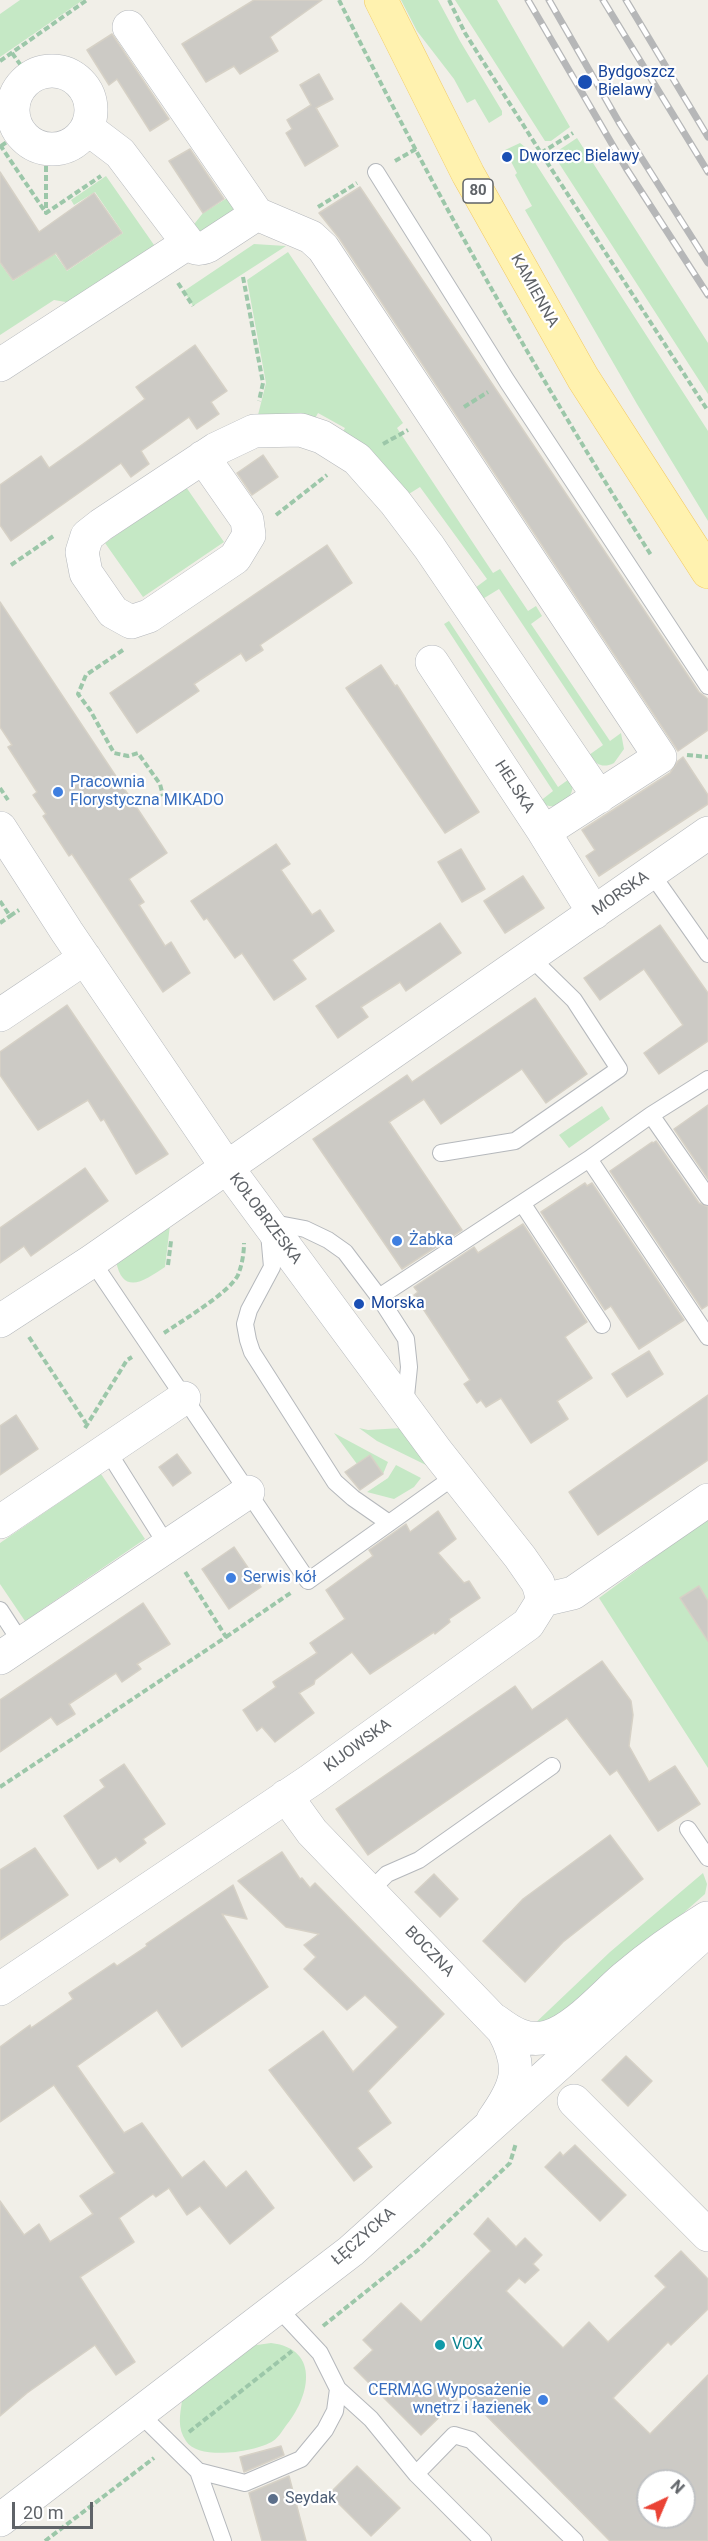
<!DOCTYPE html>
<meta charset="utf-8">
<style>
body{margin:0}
#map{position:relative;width:708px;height:2541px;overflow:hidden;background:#f1efe8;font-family:Roboto,sans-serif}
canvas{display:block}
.north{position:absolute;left:636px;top:2469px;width:60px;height:60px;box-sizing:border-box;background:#fff;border:2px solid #bfc1c3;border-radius:50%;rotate:44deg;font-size:16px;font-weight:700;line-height:24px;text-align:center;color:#5f6368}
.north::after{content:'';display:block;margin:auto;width:21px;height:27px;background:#ea4335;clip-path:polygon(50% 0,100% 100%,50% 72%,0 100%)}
.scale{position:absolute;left:12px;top:2502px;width:81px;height:27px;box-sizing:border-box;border:3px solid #5f6368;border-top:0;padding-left:8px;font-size:18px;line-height:21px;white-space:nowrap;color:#5f6368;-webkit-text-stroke:4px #fff;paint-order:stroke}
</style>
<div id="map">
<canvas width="708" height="2541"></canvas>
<div class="north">N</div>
<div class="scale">20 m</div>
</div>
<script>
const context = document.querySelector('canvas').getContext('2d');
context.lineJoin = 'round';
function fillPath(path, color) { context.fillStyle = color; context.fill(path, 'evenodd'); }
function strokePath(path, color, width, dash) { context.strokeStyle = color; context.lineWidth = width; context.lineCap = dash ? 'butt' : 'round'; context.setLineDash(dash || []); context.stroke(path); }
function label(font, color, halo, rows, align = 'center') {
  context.font = font + ' Roboto,sans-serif'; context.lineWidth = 4.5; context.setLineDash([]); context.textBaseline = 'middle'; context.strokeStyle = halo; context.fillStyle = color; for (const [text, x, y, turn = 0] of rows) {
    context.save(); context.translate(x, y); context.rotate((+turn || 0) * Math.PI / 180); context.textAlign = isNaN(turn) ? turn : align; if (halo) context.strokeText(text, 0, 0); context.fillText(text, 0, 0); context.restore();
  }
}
const green = new Path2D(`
 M20,0H83L0,57V14Z
 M401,0H438L460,41L502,111V115L489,123L475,99L467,103L454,79L417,31Z
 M455,0H497L570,127L551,141H545Z
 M577,138L708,343V394L553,154Z
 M520,143L525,147L708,431V521L637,404L525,210L532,206L515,175L517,173L505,150Z
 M106,176L161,255L83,305L54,300L0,335V263L13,281L55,254L67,271L123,233L95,192L74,205L71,200Z
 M232,195C238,217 227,225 212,239L191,228L203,213Z
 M254,244L286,246L193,306L184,291Z
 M288,252L403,423L397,428L493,573L500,569L528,611L536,606L542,616L531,624L610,741L621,733L624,749L614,763C602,769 596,764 589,755L603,745L499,589L481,600L471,591L487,579L420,487L404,497L340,436L345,428L318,413L311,426L256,423L266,383L247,280Z
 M186,487L224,542L143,597L105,543Z
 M449,621L558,787L572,777C577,799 558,814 539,802L553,791L444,624Z
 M602,1106L610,1119L569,1148L559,1135Z
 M170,1225L165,1267C145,1280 123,1297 116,1261Z
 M359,1428L368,1430L402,1428L427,1460L426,1465L377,1441Z
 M334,1433L388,1462L383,1474L370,1455L357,1464Z
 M396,1465L421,1478L414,1487L394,1499L367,1492L388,1478Z
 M101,1474L145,1539L25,1621L0,1584V1543Z
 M708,1518V1768L599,1598Z
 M703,1873L707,1884L705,1894L559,2023L529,2029L610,1952Z
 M271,2343C322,2349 309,2399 285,2427C282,2431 278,2438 273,2441C256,2452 198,2461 186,2441C177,2428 180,2415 182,2401L250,2346Z`);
const building = new Path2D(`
 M254,0H322L270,37L278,51L240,74L234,66L206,82L182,44Z
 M112,34L169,119L150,131L117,79L109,85L87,50Z
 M319,74L333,99L316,108L338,146L305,166L286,133L292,129L287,120L311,105L300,85Z
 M190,149L224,199L203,213L169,161Z
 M0,172L39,232L94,193L122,233L67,270L56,253L13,280L0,262Z
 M360,187L699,692L708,699V730L678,751L339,238L319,213Z
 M195,345L227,391L211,402L219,414L197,429L189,417L141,451L149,464L131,477L121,463L11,541L0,525V485L41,456L49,468L83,444L145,399L136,387Z
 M263,455L278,477L252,495L237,473Z
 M327,545L352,583L260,645L263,650L246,661L241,653L194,684L199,691L137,733L110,693Z
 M0,602L167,853L129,879L144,902L139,905L165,946L171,942L190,973L163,992L72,854L69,856L43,816L46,814L33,795L37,792L8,747L12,745L0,727Z
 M381,665L395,686L397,685L479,812L445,833L346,688Z
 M683,757L708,795V804L599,876L586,856L595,850L582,830L670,773L678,761Z
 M276,844L290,864L281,870L312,915L320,910L334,931L292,960L306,979L274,1000L242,953L235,958L207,918L204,920L191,901Z
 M461,849L485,889L462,902L438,862Z
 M523,876L544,908L505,933L484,901Z
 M440,923L461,953L406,991L400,982L361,1007L368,1017L338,1038L316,1006Z
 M660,925L708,993V1041L659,1074L644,1053L683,1025L644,969L600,1000L584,978Z
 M535,998L587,1074L546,1103L522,1069L441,1124L424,1099L389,1122L462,1230L402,1269L313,1139L407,1075L412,1082Z
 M67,1005L168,1154L136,1174L104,1119L101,1121L88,1100L38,1130L0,1075V1052Z
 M708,1105V1179L674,1129Z
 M656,1141L699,1203L708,1207V1305L702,1309L610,1171L652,1142L653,1143Z
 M85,1168L108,1201L31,1256L24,1246L0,1263V1228Z
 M585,1183L587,1186L592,1183L684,1320L639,1349L611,1306L605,1310L541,1212Z
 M523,1224L587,1322L565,1337L592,1378L557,1401L568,1419L531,1443L501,1398L486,1407L481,1400L477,1403L464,1384L470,1380L414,1295L418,1292L414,1287L474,1247L478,1253Z
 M649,1351L663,1374L627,1397L612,1374Z
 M708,1395V1460L598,1535L569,1492Z
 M16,1415L38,1449L0,1475V1426Z
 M177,1454L191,1473L173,1486L159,1467Z
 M370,1455L383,1474L360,1490L345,1472Z
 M438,1511L456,1539L438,1553L464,1583L469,1581L480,1598L449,1619L450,1622L435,1634L434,1632L370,1674L352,1652L315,1680L314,1684L299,1693L314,1713L275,1742L262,1727L257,1731L243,1710L276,1687L273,1682L317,1653L310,1643L345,1619L326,1590L373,1556L369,1550L406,1524L410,1532Z
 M234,1547L261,1587L229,1609L202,1569Z
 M699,1586L708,1601V1641L680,1598Z
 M143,1603L170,1644L137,1664L141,1669L122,1682L116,1673L69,1704L75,1714L57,1725L51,1717L0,1752V1700Z
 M602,1661L631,1701L633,1715L629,1746L649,1782L675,1766L700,1804L658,1831L617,1770L610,1775L567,1718L368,1855L336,1809L515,1686L532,1710Z
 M124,1764L165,1824L143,1839L146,1843L120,1862L116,1857L98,1869L64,1816L105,1787L100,1780Z
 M610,1835L643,1879L563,1942L525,1982L483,1941L523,1899Z
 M35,1848L68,1895L0,1940V1870Z
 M282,1852L300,1879L302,1878L310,1888L315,1883L444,2014L368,2091L391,2123L357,2148L372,2167L354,2181L269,2070L323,2031L353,2072L398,2027L365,1995L347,2010L304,1969L316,1957L304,1945L319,1934L286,1927L238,1881Z
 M434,1874L458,1899L440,1917L415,1892Z
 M233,1885L247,1919L222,1914L268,1987L182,2047L157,2010L77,2066L124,2133L142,2123L182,2178L204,2161L226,2188L246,2171L274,2208L230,2244L200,2206L187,2215L169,2188L156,2197L153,2194L119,2218L134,2242L80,2277L135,2362L116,2375L95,2345L27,2393L0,2416V2201L24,2235L39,2224L50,2242L93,2214L80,2196L115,2173L54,2085L0,2122V2047L30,2025L31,2028L73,1999L69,1993L114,1963L117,1966L147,1946L146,1944Z
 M626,2056L652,2081L628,2106L602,2080Z
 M575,2145L626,2195L600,2221L545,2167L560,2152L563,2156Z
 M488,2218L516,2247L525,2238L542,2255L533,2264L539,2270L525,2283L519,2278L506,2291L563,2348L589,2322L608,2342L666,2287L655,2276L681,2251L708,2279V2309L671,2345L668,2342L613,2398L650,2434L708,2375V2541H610L464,2393L421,2435L354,2368L373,2350L363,2340L401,2303L421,2322L491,2251L474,2234ZM648,2481H684V2517H648Z
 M281,2446L284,2455L244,2472L240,2457Z
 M357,2466L400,2508L371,2536L329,2494Z
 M289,2476L306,2541H262L249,2493Z`);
const path = new Path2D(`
 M339,0C433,190 537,376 651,555
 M449,0L465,33L541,153L708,411
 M12,53L30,78
 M0,61L87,0
 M0,145L46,213L101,176
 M1,146L21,132
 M46,148V213
 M541,153L573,133
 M395,161L416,149
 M318,207L357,183
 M243,277L263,383L259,401
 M178,283L193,306
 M464,407L488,392
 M383,444L408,430
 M276,515L327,475
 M11,565L55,535
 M123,650L86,675L78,694L90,710L114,753L128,756L138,753L160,784L163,796
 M687,755L708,757
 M0,788L8,800
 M0,901L10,916L19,910
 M0,923L10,916
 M168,1265L171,1241
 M164,1333C182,1321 230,1292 238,1275C242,1265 244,1253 244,1243
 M29,1337L86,1423
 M85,1428L127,1360L132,1357
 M226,1637L292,1592
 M0,1787L226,1637L184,1570
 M323,2326L418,2250L510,2163L516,2143
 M189,2432L292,2351
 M45,2541L154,2458`);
const service = new Path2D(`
 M376,172L507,381L708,686
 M651,873L708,954
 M708,1079L651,1115L708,1197
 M651,1115L589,1159L708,1337
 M441,1153L515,1141L619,1069L574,1000L530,957
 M589,1159L522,1203L602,1325
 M92,1261L308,1581L455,1476
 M379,1297L522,1203
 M107,1450L168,1547
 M389,1523L353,1498L335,1482L252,1352L248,1340L245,1324L249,1310L272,1267L268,1222L305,1229L328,1240L345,1252L379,1297L406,1339L409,1367L405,1406
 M0,1610L22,1644
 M688,1829L708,1858
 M370,1891L387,1874L419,1860L552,1766
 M338,2389L371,2419L416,2474L483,2541
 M141,2415L198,2471L245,2483L301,2459L325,2430L335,2411L338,2389L320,2353L277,2307
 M198,2471L223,2541
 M416,2474L454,2435L471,2440L575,2541`);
const minor = new Path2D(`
 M129,27L257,214
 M13 110a39 39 0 1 1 78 0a39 39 0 1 1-78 0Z
 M87,128L120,153L188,243C195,249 199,250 208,246L257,214L311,237L323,248L660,757L544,832
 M0,365L188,243
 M203,457L247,520L249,535L235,558L149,616L131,622L113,612L86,573L82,552L87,536L101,525L216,449L254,431L301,430L322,437L357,459L395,502L429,547L599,797
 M432,662L544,832L594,913
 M0,828L67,932L226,1166L437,1452L520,1557L538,1583L543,1600
 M0,1015L85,958
 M0,1321L92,1261L708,833
 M0,1522L184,1398
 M0,1658L248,1492
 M286,1796L312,1832L503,2030C524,2068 517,2086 493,2120
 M0,1989L311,1780L528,1624L543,1600L573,1593L708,1500
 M496,2021C512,2033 526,2042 547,2037C574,2030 603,1996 624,1978C650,1956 678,1936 707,1918
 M574,2101L708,2235`);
const tertiary = new Path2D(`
 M0,2520L351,2251L708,1930`);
const primary = new Path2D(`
 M381,0L468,174L583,378L708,572`);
const rail = new Path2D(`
 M528,0L626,168L708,295
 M549,0L620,124L708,263
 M603,0L708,172
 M626,0L708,137`);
const markers = [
 [585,82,8,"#1a4fb4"],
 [507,157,6,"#1a4fb4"],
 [58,792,6,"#3f7fe0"],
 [397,1241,6,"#3f7fe0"],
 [359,1304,6,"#1a4fb4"],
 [231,1578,6,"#3f7fe0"],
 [440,2345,6,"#0f9aa8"],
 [543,2400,6,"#3f7fe0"],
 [273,2499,6,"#5c6f8a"]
];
const shields = [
 [478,191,30]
];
const shieldNames = [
 ["80",478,191]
];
const transitNames = [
 ["Bydgoszcz",598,73],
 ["Bielawy",598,91],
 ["Dworzec Bielawy",519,157],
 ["Morska",371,1304]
];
const streetNames = [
 ["KAMIENNA",534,291,61],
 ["HELSKA",514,787,57],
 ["MORSKA",621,894,-35],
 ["KOŁOBRZESKA",265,1219,53],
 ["KIJOWSKA",358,1746,-36],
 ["BOCZNA",429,1952,46],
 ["ŁĘCZYCKA",364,2237,-41]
];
const shopNames = [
 ["Pracownia",70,783],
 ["Florystyczna MIKADO",70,801],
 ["Żabka",409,1241],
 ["Serwis kół",243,1578],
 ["CERMAG Wyposażenie",531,2391,"right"],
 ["wnętrz i łazienek",531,2409,"right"]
];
const cultureNames = [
 ["VOX",452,2345]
];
const serviceNames = [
 ["Seydak",285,2499]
];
fillPath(green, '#c5e8c5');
fillPath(building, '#cccac5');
strokePath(building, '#d6d1c6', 1.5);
strokePath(service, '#b5b8bc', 18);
strokePath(minor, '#b5b8bc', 34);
strokePath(tertiary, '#b5b8bc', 34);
strokePath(primary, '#f2c960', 34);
strokePath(path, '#9cc7a9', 4, [6, 3]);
strokePath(service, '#fff', 16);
strokePath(minor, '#fff', 33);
strokePath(tertiary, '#fff', 33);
strokePath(primary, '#fff2af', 33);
strokePath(rail, '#b6b7b8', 7);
strokePath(rail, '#fff', 4.5, [14]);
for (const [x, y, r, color] of markers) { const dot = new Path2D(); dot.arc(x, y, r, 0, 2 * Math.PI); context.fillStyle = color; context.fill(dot); strokePath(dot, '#fff', 2); }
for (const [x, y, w] of shields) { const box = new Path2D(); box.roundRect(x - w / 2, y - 12, w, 24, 4.5); context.fillStyle = '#fff'; context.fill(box); strokePath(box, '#5f6368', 1.5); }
label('bold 15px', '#5f6368', null, shieldNames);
label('16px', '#164399', '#fff', transitNames, 'left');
label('16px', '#5f6368', '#fff', streetNames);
label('16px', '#366cbe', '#fff', shopNames, 'left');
label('16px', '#0d838f', '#fff', cultureNames, 'left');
label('16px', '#4e5e75', '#fff', serviceNames, 'left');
</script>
